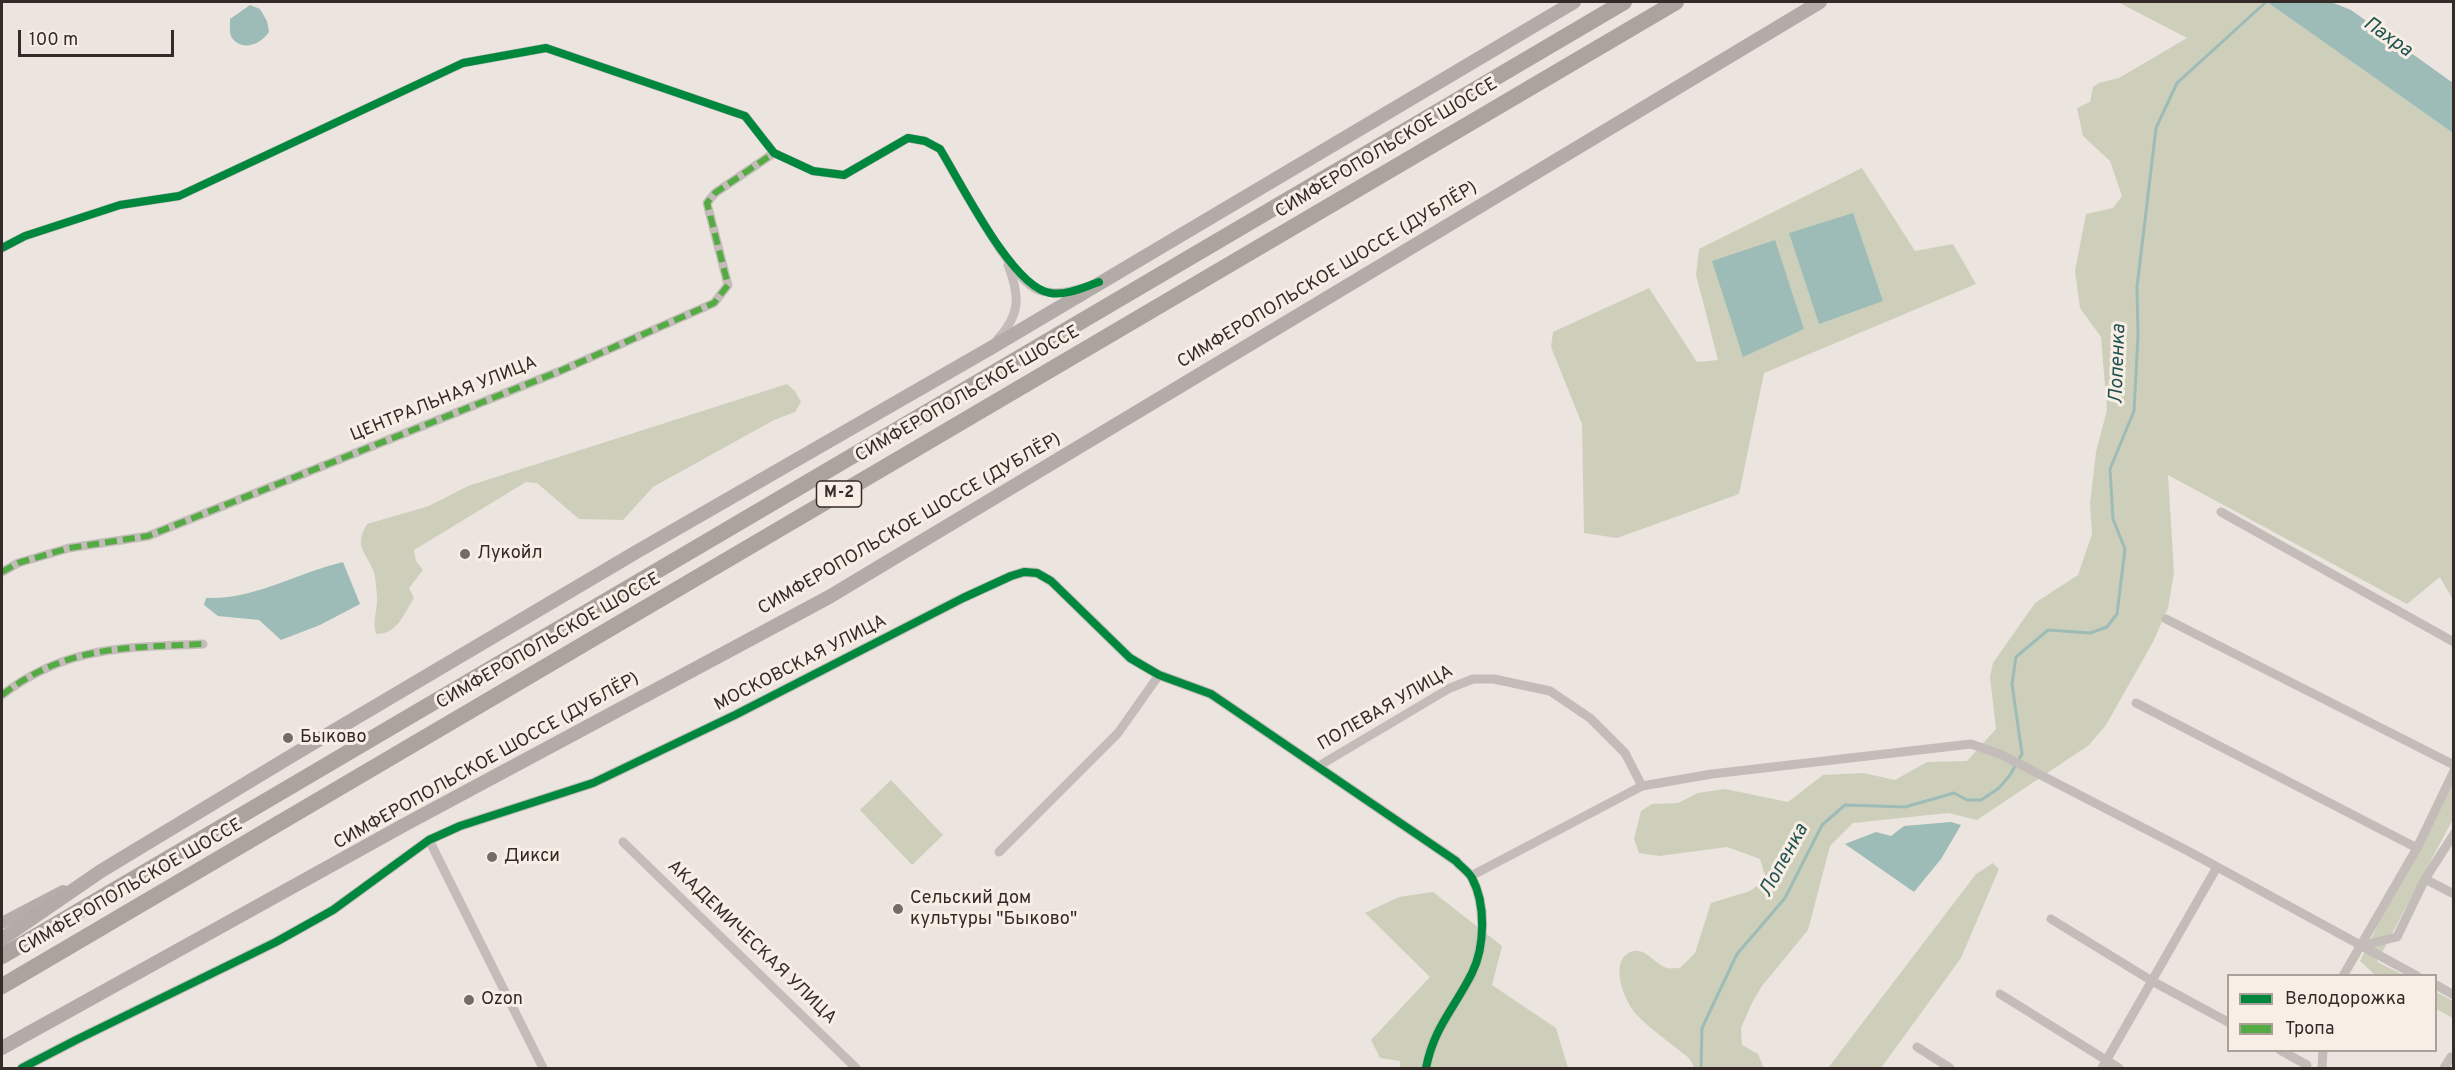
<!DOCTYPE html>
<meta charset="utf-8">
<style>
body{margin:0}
#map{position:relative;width:2455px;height:1070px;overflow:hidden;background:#ebe4df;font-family:Overpass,sans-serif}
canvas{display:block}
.frame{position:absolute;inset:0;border:3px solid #342a27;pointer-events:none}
.legend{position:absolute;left:2227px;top:974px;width:210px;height:78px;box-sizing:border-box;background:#f8eee6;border:2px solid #aaa09a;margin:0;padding:8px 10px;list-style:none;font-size:18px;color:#342a27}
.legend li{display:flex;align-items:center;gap:12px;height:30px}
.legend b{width:30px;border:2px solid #aaa09a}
.scale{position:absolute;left:18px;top:30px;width:156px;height:27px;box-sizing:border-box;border:3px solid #342a27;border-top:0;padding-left:8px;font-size:18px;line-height:21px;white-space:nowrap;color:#342a27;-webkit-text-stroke:4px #f8eee6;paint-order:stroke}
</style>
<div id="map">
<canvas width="2455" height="1070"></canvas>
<div class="frame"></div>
<ul class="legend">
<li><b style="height:8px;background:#00873e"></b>Велодорожка</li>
<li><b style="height:8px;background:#54ab44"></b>Тропа</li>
</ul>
<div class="scale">100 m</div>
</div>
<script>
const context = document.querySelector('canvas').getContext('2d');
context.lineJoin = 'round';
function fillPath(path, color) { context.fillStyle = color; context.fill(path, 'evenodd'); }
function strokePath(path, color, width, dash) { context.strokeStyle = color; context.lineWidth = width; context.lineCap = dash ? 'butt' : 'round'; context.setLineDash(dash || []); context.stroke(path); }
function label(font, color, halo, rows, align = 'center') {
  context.font = font + ' Overpass,sans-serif'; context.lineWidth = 6; context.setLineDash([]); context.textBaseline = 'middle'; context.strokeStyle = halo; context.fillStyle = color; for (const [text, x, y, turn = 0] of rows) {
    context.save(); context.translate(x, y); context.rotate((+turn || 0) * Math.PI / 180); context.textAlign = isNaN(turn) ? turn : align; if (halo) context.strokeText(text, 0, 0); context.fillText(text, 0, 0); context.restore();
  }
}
const green = new Path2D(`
 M2118,2H2267L2453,133V600L2440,577L2407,604L2168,475L2174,573L2168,608L2153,642L2106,725L2089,745L1977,820L1948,813L1853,823L1830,846L1808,930L1762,986L1752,1003L1741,1028L1742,1045L1758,1054L1764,1068H1693V1065L1689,1058C1672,1044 1651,1030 1636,1014C1624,1001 1607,957 1634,951C1645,948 1657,965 1667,968C1670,969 1676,968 1680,968L1695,953L1711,903L1750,891L1766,879L1760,859L1727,847L1659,856L1639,853L1634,839L1641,811L1652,804L1678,803L1698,793L1725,789L1788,802L1823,775L1863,773L1895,780L1927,762L1967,761L1996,729L1990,677L1993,663L2035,603L2078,575L2092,534L2090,504L2096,452L2107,410L2101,337L2080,308L2075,271L2086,214L2113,208L2122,196L2110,161L2083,136L2077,108L2090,102L2093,87L2099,83L2119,78L2187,38Z
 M1862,168L1915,251L1953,244L1976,284L1764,373L1739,494L1617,538L1584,533L1582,424L1551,347L1553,332L1649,288L1697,362L1718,360L1696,275L1699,249Z
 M787,384L795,391L801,402L795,412L774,420L653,487L623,520L579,519L537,483L526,482L414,550L416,561L423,570L409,588L414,598C403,615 398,634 376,634C372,620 378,609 377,596C376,588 376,580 374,572C367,553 353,547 367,524L429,506L468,486Z
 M2453,773V819L2377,962L2404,975H2375L2360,961Z
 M891,780L943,835L912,865L860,810Z
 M1993,863L1999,869L1961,958L1881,1068H1828L1976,874Z
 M1433,892L1502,946L1492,985L1556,1028L1568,1068H1400V1061L1380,1058L1371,1040L1430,977L1365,913L1399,897Z
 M2436,992L2453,1001V1018L2436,1009Z`);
const water = new Path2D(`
 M2267,2H2331L2351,10L2453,83V133Z
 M250,5L260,9L267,21L269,32C261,44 243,52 232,38C229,33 230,25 230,19Z
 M1853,213L1883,301L1819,324L1789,233Z
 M1775,240L1804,329L1743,357L1712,261Z
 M343,562L360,604L320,625L281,640L259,620L218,616L204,605L206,598C254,600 297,573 343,562Z
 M1951,822L1961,825L1941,859L1914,892L1845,844L1876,832L1891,836L1904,826Z`);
const stream = new Path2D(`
 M1701,1068L1702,1028L1737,954L1785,898L1822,825L1845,805L1905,807L1954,793L1967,800H1981L1999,788L2010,775L2022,754L2012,684L2016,657L2048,630L2090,633L2107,627L2117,614L2125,549L2113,519L2110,469L2134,411L2138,336L2137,287L2156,128L2177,83L2266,2`);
const minor = new Path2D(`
 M2,248L25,236L120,205L179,196L463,63L546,48L745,116L774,153L813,171L844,175L908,138L925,141L940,149C958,179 1009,276 1036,289C1053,296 1069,292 1086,287
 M997,340C1021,314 1020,296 1008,265
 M2221,512L2454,642
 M2,572L18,563L69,548L148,536L560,371L714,303L728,285L707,203L715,193L774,153
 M2166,619L2454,765
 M2,695C67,645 125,648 203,644
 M2136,703L2417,848
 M1317,767L1450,688L1473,679H1494L1550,691L1590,718L1625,753L1642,786
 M429,840L543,1068
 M623,842L856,1068
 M999,852L1118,733L1159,675
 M1471,876L1642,786L1712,774L1971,744L2000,754L2188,851L2417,976
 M2425,879L2454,894
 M2051,919L2152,981L2228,1022
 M2360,946L2397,937L2425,879L2454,834
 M2343,976L2417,848L2454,771
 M2436,985L2454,995
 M2000,994L2119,1068
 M1917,1047L1950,1068
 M2280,1050L2307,1065
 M2102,1068L2217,867
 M2322,1068L2323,1050
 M2444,1068L2451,1057`);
const tertiary = new Path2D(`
 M22,1068L76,1040L276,942L333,910L429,840L460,826L593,783L735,715L963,598L1011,576L1024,572L1037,573L1051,581L1130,658L1159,675L1211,694L1456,861C1461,867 1469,872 1472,878C1486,904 1485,947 1472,973C1454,1009 1434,1027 1426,1068`);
const secondary = new Path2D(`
 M2,923L63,891`);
const primary = new Path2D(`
 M2,939L101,871L293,755L638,551L989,349L1574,2
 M2,1048L404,825L829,597L1820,2`);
const motorway = new Path2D(`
 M2,956L1624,2
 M2,986L1676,2`);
const quiet = new Path2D(`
 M2,572L18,563L69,548L148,536L560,371L714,303L728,285L707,203L715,193L774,153
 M2,695C67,645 125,648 203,644`);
const cycleway = new Path2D(`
 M2,248L25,236L120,205L179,196L463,63L546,48L745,116L774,153L813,171L844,175L908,138L925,141L940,149C961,183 1012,287 1050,293C1066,296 1084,287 1099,282
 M22,1068L76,1040L276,942L333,910L429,840L460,826L593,783L735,715L963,598L1011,576L1024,572L1037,573L1051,581L1130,658L1159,675L1211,694L1456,861C1461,867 1469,872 1472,878C1486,904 1485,947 1472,973C1454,1009 1434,1027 1426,1068`);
const markers = [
 [465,554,6,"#746b67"],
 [288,738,6,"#746b67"],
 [492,857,6,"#746b67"],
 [898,909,6,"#746b67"],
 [469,1000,6,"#746b67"]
];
const shields = [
 [839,494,45]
];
const shieldNames = [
 ["М-2",839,494]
];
const streetNames = [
 ["СИМФЕРОПОЛЬСКОЕ ШОССЕ",1387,149,-31],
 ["СИМФЕРОПОЛЬСКОЕ ШОССЕ (ДУБЛЁР)",1328,276,-31],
 ["СИМФЕРОПОЛЬСКОЕ ШОССЕ",968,395,-30],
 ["ЦЕНТРАЛЬНАЯ УЛИЦА",444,400,-22],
 ["СИМФЕРОПОЛЬСКОЕ ШОССЕ (ДУБЛЁР)",910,525,-30],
 ["СИМФЕРОПОЛЬСКОЕ ШОССЕ",549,642,-30],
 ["МОСКОВСКАЯ УЛИЦА",801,664,-27],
 ["ПОЛЕВАЯ УЛИЦА",1386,709,-30],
 ["СИМФЕРОПОЛЬСКОЕ ШОССЕ (ДУБЛЁР)",487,762,-29],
 ["СИМФЕРОПОЛЬСКОЕ ШОССЕ",131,888,-30],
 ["АКАДЕМИЧЕСКАЯ УЛИЦА",751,943,44]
];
const poiNames = [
 ["Лукойл",477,554],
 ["Быково",300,738],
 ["Дикси",504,857],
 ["Сельский дом",910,899],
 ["культуры \"Быково\"",910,920],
 ["Ozon",481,1000]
];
const waterNames = [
 ["Пахра",2387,38,35],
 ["Лопенка",2119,364,-88],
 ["Лопенка",1785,861,-61]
];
fillPath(green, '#cecfba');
fillPath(water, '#9dbcb8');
strokePath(stream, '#9dbcb8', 3);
strokePath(minor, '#c4bcb8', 9);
strokePath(tertiary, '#c4bcb8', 10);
strokePath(secondary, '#b5ada9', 12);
strokePath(primary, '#b2aba8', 14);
strokePath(motorway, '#aaa39e', 16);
strokePath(quiet, '#54ab44', 6, [12, 6]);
strokePath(cycleway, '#00873e', 8);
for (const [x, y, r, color] of markers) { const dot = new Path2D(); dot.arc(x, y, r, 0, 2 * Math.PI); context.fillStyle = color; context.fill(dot); strokePath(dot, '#f8eee6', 2); }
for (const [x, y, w] of shields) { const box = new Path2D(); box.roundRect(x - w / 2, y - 13, w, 26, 4.5); context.fillStyle = '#f8eee6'; context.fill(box); strokePath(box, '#342a27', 1.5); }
label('bold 16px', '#342a27', null, shieldNames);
label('18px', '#342a27', '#f8eee6', streetNames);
label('18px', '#342a27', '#f8eee6', poiNames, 'left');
label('italic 20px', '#1f5350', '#f8eee6', waterNames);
</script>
